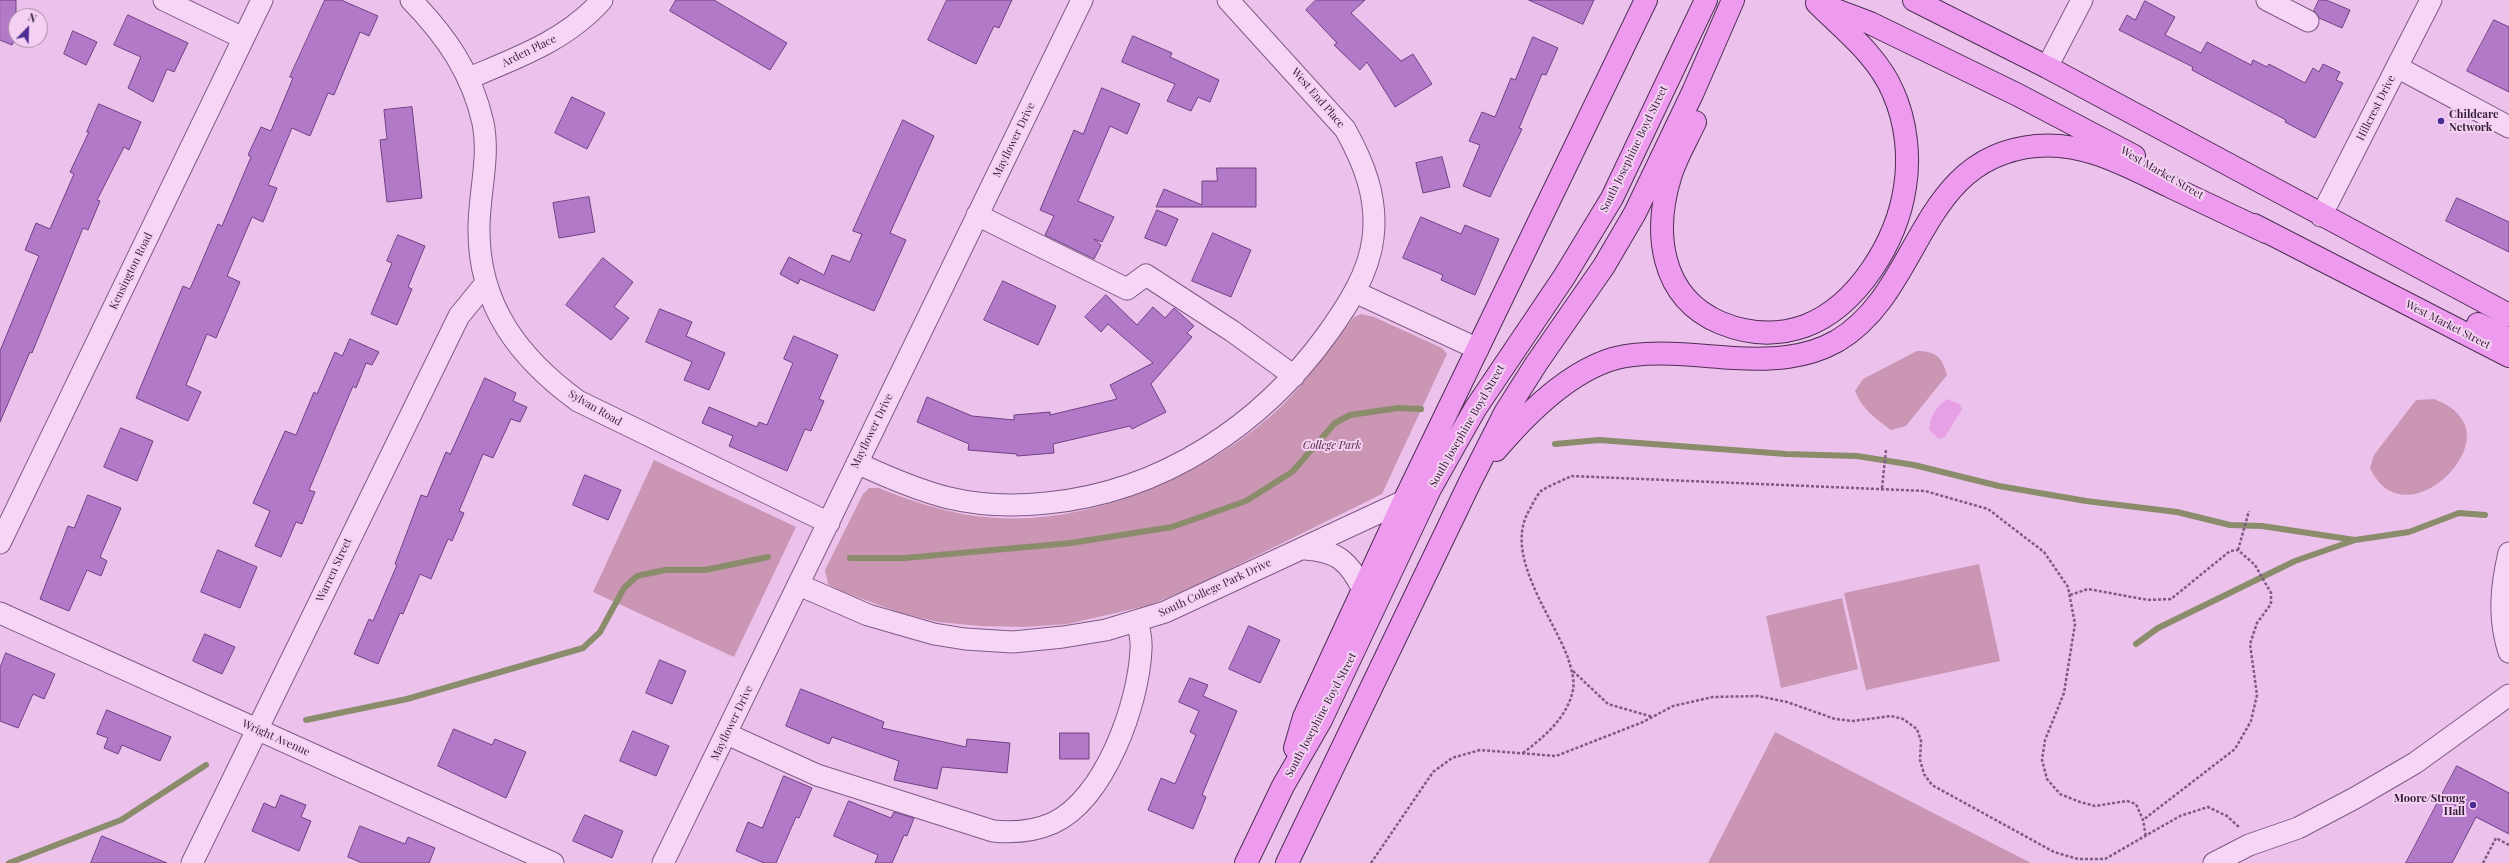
<!DOCTYPE html>
<style>
body{margin:0}
#map{position:relative;width:2509px;height:863px;overflow:hidden;background:#ecc2ec;font-family:"Playfair Display",serif}
canvas{display:block}
.north{position:absolute;left:8px;top:8px;width:40px;height:40px;box-sizing:border-box;background:#f4d1f3;border:1px solid #a689a7;border-radius:50%;rotate:23deg;font-size:11px;font-weight:700;line-height:16px;text-align:center;color:#311e36}
.north::after{content:'';display:block;margin:auto;width:14px;height:18px;background:#4b2c92;clip-path:polygon(50% 0,100% 100%,50% 72%,0 100%)}
</style>
<div id="map">
<canvas width="2509" height="863"></canvas>
<div class="north">N</div>
</div>
<script>
const context = document.querySelector('canvas').getContext('2d');
context.lineJoin = 'round';
function fillPath(path, color) { context.fillStyle = color; context.fill(path, 'evenodd'); }
function strokePath(path, color, width, dash) { context.strokeStyle = color; context.lineWidth = width; context.lineCap = dash ? 'butt' : 'round'; context.setLineDash(dash || []); context.stroke(path); }
function label(font, color, halo, rows, align = 'center') {
  context.font = font + ' "Playfair Display",serif'; context.lineWidth = 4; context.setLineDash([]); context.textBaseline = 'middle'; context.strokeStyle = halo; context.fillStyle = color; for (const [text, x, y, turn = 0] of rows) {
    context.save(); context.translate(x, y); context.rotate((+turn || 0) * Math.PI / 180); context.textAlign = isNaN(turn) ? turn : align; if (halo) context.strokeText(text, 0, 0); context.fillText(text, 0, 0); context.restore();
  }
}
const green = new Path2D(`
 M1361,314L1374,317L1442,348L1447,354L1382,494L1195,586L1150,605L1068,624L1023,627L979,626L938,622L901,613L840,591L828,584L825,570L863,494L869,488H879C911,501 941,511 975,516C1078,530 1196,482 1273,414C1304,386 1328,350 1354,317Z
 M1917,351C1936,351 1942,357 1947,375L1906,426L1891,430C1876,419 1862,409 1855,391L1863,379Z
 M2434,399C2446,404 2456,409 2463,421C2486,460 2401,535 2370,468L2374,455L2416,400Z
 M654,460L796,527L734,657L593,592Z
 M1979,564L2000,661L1866,690L1844,593Z
 M1842,598L1858,669L1781,688L1766,616Z
 M1775,732L2031,863H1708Z`);
const sand = new Path2D(`
 M1947,399L1960,404L1962,409L1945,437L1939,439L1929,430C1930,416 1935,408 1947,399Z`);
const stream = new Path2D(`
 M1555,444L1599,440L1786,454L1857,456L1914,465L1999,486L2086,501L2177,512L2230,525L2262,526L2355,540
 M850,558H905L1071,543L1172,527L1246,501L1292,472L1335,423L1350,415L1398,408L1421,409
 M2136,644L2158,628L2295,561L2355,540L2409,532L2459,513L2485,515
 M306,720L407,699L583,648L600,632L624,588L637,576L665,570H705L768,557
 M9,863L121,820L206,765`);
const building = new Path2D(`
 M0,0H16V37L12,45L0,40Z
 M325,0H341L378,16L369,36L360,32L334,95L328,93L310,136L292,128L268,185L277,188L263,222L252,217L227,276L240,282L216,338L207,334L186,385L201,392L188,421L136,398L183,286L190,289L218,224L222,226L251,157L248,155L261,127L271,131L293,78L290,77Z
 M676,0H714L787,43L770,70L670,11Z
 M947,0H1012L999,28L994,26L976,64L928,40Z
 M1316,0H1365L1351,13L1401,61L1413,54L1432,84L1395,107L1367,62L1360,70L1334,45L1337,43L1306,10Z
 M1529,0H1594L1583,24Z
 M2319,0H2326L2350,10L2342,28L2319,18L2314,11Z
 M2145,1L2175,17L2165,35L2201,53L2207,42L2251,65L2253,60L2267,67L2269,64L2305,83L2313,68L2319,72L2323,64L2340,72L2336,80L2343,83L2315,138L2285,122L2286,120L2192,70L2193,67L2119,30L2127,15L2135,20Z
 M128,15L188,43L174,72L167,69L153,102L128,88L141,57L114,45Z
 M2494,20L2509,27V92L2467,71Z
 M73,31L97,42L86,65L64,54Z
 M1133,36L1172,53L1170,57L1219,80L1210,102L1198,97L1191,111L1167,101L1175,84L1122,62Z
 M1533,37L1558,48L1546,75L1542,74L1519,128L1522,129L1490,197L1463,186L1480,145L1469,141L1482,112L1495,117L1511,78L1515,80Z
 M1102,88L1140,104L1127,134L1110,126L1078,201L1114,217L1102,242L1094,239L1101,245L1094,259L1045,235L1054,216L1040,210L1074,130L1083,134Z
 M572,97L605,113L587,149L555,133Z
 M99,104L141,122L129,150L124,147L97,200L100,201L88,230L83,228L32,353L30,352L0,422V351L39,256L25,250L36,223L50,229L74,174L70,172L89,132H87Z
 M412,107L422,198L387,202L380,140L387,139L384,110Z
 M903,120L934,136L890,233L906,240L874,311L800,279L798,284L780,274L789,257L824,275L832,255L850,262L862,234L853,231Z
 M1442,157L1450,187L1423,193L1416,163Z
 M1217,168H1256V207H1156L1164,189L1202,205V181H1217Z
 M589,197L595,232L559,238L553,203Z
 M2457,198L2509,222V252L2446,221Z
 M1157,210L1178,219L1166,246L1145,238Z
 M1421,217L1461,234L1465,225L1499,239L1475,295L1441,280L1443,275L1403,258Z
 M1213,233L1251,250L1231,297L1192,281Z
 M398,235L425,246L408,287L412,289L397,325L371,314L392,263L387,261Z
 M603,258L633,282L614,307L629,318L611,340L566,305Z
 M1003,281L1056,306L1038,345L984,320Z
 M1106,295L1137,325L1153,307L1165,318L1174,308L1194,326L1187,333L1192,337L1151,384L1166,412L1132,429L1130,426L1053,444L1054,453L1017,456V454L968,450L969,444L917,422L927,397L972,416L1014,420V415L1050,412V415L1117,399L1110,385L1153,363L1108,324L1101,332L1085,317Z
 M660,309L692,322L686,336L725,353L709,390L684,380L692,362L646,342Z
 M794,336L838,355L819,399L824,401L811,431L805,429L787,471L729,446L733,436L702,423L709,407L757,427L759,422L767,425L793,363L784,359Z
 M350,339L379,352L372,365L366,363L356,388L353,386L309,490L315,492L302,524L296,522L281,557L255,546L270,511L253,503L285,431L296,435L314,392L317,394L335,352L342,356Z
 M485,378L516,393L513,401L527,407L520,422L511,419L493,458L483,454L459,511L464,513L452,541L448,539L431,579L420,574L403,614L400,613L378,664L354,654L369,619L373,621L397,565L395,564L421,495L427,497L446,452L450,454Z
 M121,428L153,441L137,481L104,467Z
 M585,475L621,490L608,520L573,505Z
 M88,495L121,508L100,557L107,561L101,576L87,570L69,611L40,599L68,526L74,528Z
 M218,550L257,567L240,608L201,592Z
 M1249,626L1280,640L1260,683L1229,669Z
 M205,634L235,647L222,674L193,661Z
 M6,653L55,674L44,699L33,694L18,728L0,721V668Z
 M660,660L686,671L672,704L646,693Z
 M1190,678L1208,685L1203,696L1237,711L1202,795L1206,797L1193,829L1148,810L1161,778L1175,784L1196,735L1190,732L1199,711L1179,702Z
 M801,689L884,722L882,728L966,747L967,739L1010,743L1007,773L942,767L937,789L894,780L899,761L832,737L829,744L786,726Z
 M107,710L171,737L160,761L122,745L118,754L104,748L108,738L97,734Z
 M454,729L492,745L495,739L526,752L506,798L438,766Z
 M633,731L669,746L656,776L620,761Z
 M1060,733H1089V759H1060Z
 M2457,766L2509,793V834L2476,817L2452,863H2406Z
 M784,776L812,788L799,818L796,817L776,863H764L736,851L748,822L762,828Z
 M281,795L306,805L301,817L311,821L299,851L252,831L264,803L275,808Z
 M849,801L891,818L894,812L914,818L907,836L904,835L892,863H875L878,855L834,836Z
 M585,815L623,831L612,858L573,841Z
 M360,826L405,844L408,837L435,848L429,863H362L348,857Z
 M102,836L167,863H91Z`);
const path = new Path2D(`
 M1882,488L1886,450
 M2238,550L2249,511
 M2070,595L2088,589L2148,600L2171,599L2230,551L2238,550L2255,565L2271,593V604L2257,623L2250,644L2257,695L2251,721L2235,749L2143,820
 M1573,671L1608,704L1653,717
 M1523,753C1544,737 1567,718 1573,690C1575,680 1571,668 1568,658C1552,615 1502,553 1530,509C1533,503 1537,495 1541,491C1550,485 1562,481 1571,476L1925,491L1988,509L2044,552L2068,587L2075,624L2064,693L2045,740L2042,760L2047,779L2060,794L2080,802L2095,806L2127,801L2136,804L2143,820L2146,837
 M1371,863L1433,772L1452,758L1480,750L1556,756L1643,722L1673,706L1713,697L1758,696L1787,702L1835,719L1853,721L1891,716L1903,719L1917,729L1921,741L1920,760L1924,774L1932,785L2054,852L2078,859H2105L2180,816L2208,807L2227,816L2240,828
 M2483,863L2496,838L2509,845`);
const minor = new Path2D(`
 M164,0L243,38
 M411,0C446,36 472,73 483,123C490,157 479,193 479,228C478,305 519,358 578,401L829,523
 M2267,0L2308,21
 M2047,67L2082,0
 M2397,67L2509,127
 M469,78C517,58 567,40 602,0
 M977,215L1127,289L1146,275L1232,331L1294,376
 M2321,216L2431,0
 M1355,292L1478,349
 M857,463C926,495 970,511 1047,503C1162,492 1262,425 1328,333C1348,305 1369,273 1373,238C1378,198 1364,163 1345,129L1228,0
 M0,543L262,0
 M1305,549C1337,551 1349,561 1363,590
 M2509,553C2501,587 2498,618 2509,652
 M799,585L868,615L934,634L965,639L1013,642L1063,637L1106,630L1165,612L1404,501
 M0,613L553,863
 M727,734L817,775L993,831C1013,833 1035,831 1053,823C1105,799 1139,703 1141,649C1142,640 1139,631 1138,622
 M192,863L459,316L486,283
 M663,863L1082,0
 M2214,863L2249,845L2298,828L2355,798L2415,763L2509,695`);
const major = new Path2D(`
 M1914,0L2047,67L2509,315
 M1825,6L1870,23L2018,95L2134,156
 M1695,122C1687,139 1677,156 1671,174C1653,231 1659,297 1721,323C1748,334 1777,336 1805,326C1858,306 1897,241 1905,187C1910,156 1906,121 1893,92C1878,56 1844,30 1817,3
 M2254,225L2509,356
 M2478,324L2509,339
 M1496,450C1529,411 1579,360 1633,355C1666,351 1701,356 1734,358C1770,360 1805,359 1837,341C1923,290 1917,157 2036,146C2085,141 2129,167 2171,187C2203,202 2234,217 2266,232
 M1295,748L1304,717L1404,501L1646,0
 M1246,863L1283,786L1321,720L1431,487L1475,409L1564,277L1612,198L1706,0
 M1287,863L1471,480L1505,413L1536,364L1604,266L1635,213L1693,92L1733,0`);
const markers = [
 [2441,121,4,"#4b2c92"],
 [2473,805,4,"#4b2c92"]
];
const streetNames = [
 ["Arden Place",529,51,-26],
 ["West End Place",1318,98,49],
 ["Hillcrest Drive",2376,108,-63],
 ["Mayflower Drive",1014,140,-64],
 ["South Josephine Boyd Street",1634,149,-64],
 ["West Market Street",2162,173,30],
 ["Kensington Road",131,271,-64],
 ["West Market Street",2448,325,27],
 ["Sylvan Road",595,408,30],
 ["South Josephine Boyd Street",1467,426,-60],
 ["Mayflower Drive",872,431,-64],
 ["Warren Street",334,570,-65],
 ["South College Park Drive",1215,588,-25],
 ["South Josephine Boyd Street",1321,715,-62],
 ["Mayflower Drive",732,723,-64],
 ["Wright Avenue",276,738,24]
];
const poiNames = [
 ["Childcare",2449,115],
 ["Network",2449,128],
 ["Moore/Strong",2465,799,"right"],
 ["Hall",2465,812,"right"]
];
const parkNames = [
 ["College Park",1332,446]
];
fillPath(green, '#ca96b4');
fillPath(sand, '#e7a0e4');
strokePath(stream, '#8a8c6c', 6);
fillPath(building, '#b379c9');
strokePath(building, '#704084', 1);
strokePath(minor, '#7e5a85', 23);
strokePath(major, '#4b2e53', 24);
strokePath(path, '#7e5a85', 2.5, [3, 2]);
strokePath(minor, '#f7d5f7', 21);
strokePath(major, '#ee9aef', 22);
for (const [x, y, r, color] of markers) { const dot = new Path2D(); dot.arc(x, y, r, 0, 2 * Math.PI); context.fillStyle = color; context.fill(dot); strokePath(dot, '#f4d1f3', 1.5); }
label('11px', '#311e36', '#f4d1f3', streetNames);
label('bold 11px', '#311e36', '#f4d1f3', poiNames, 'left');
label('italic 11px', '#512538', '#f4d1f3', parkNames);
</script>
